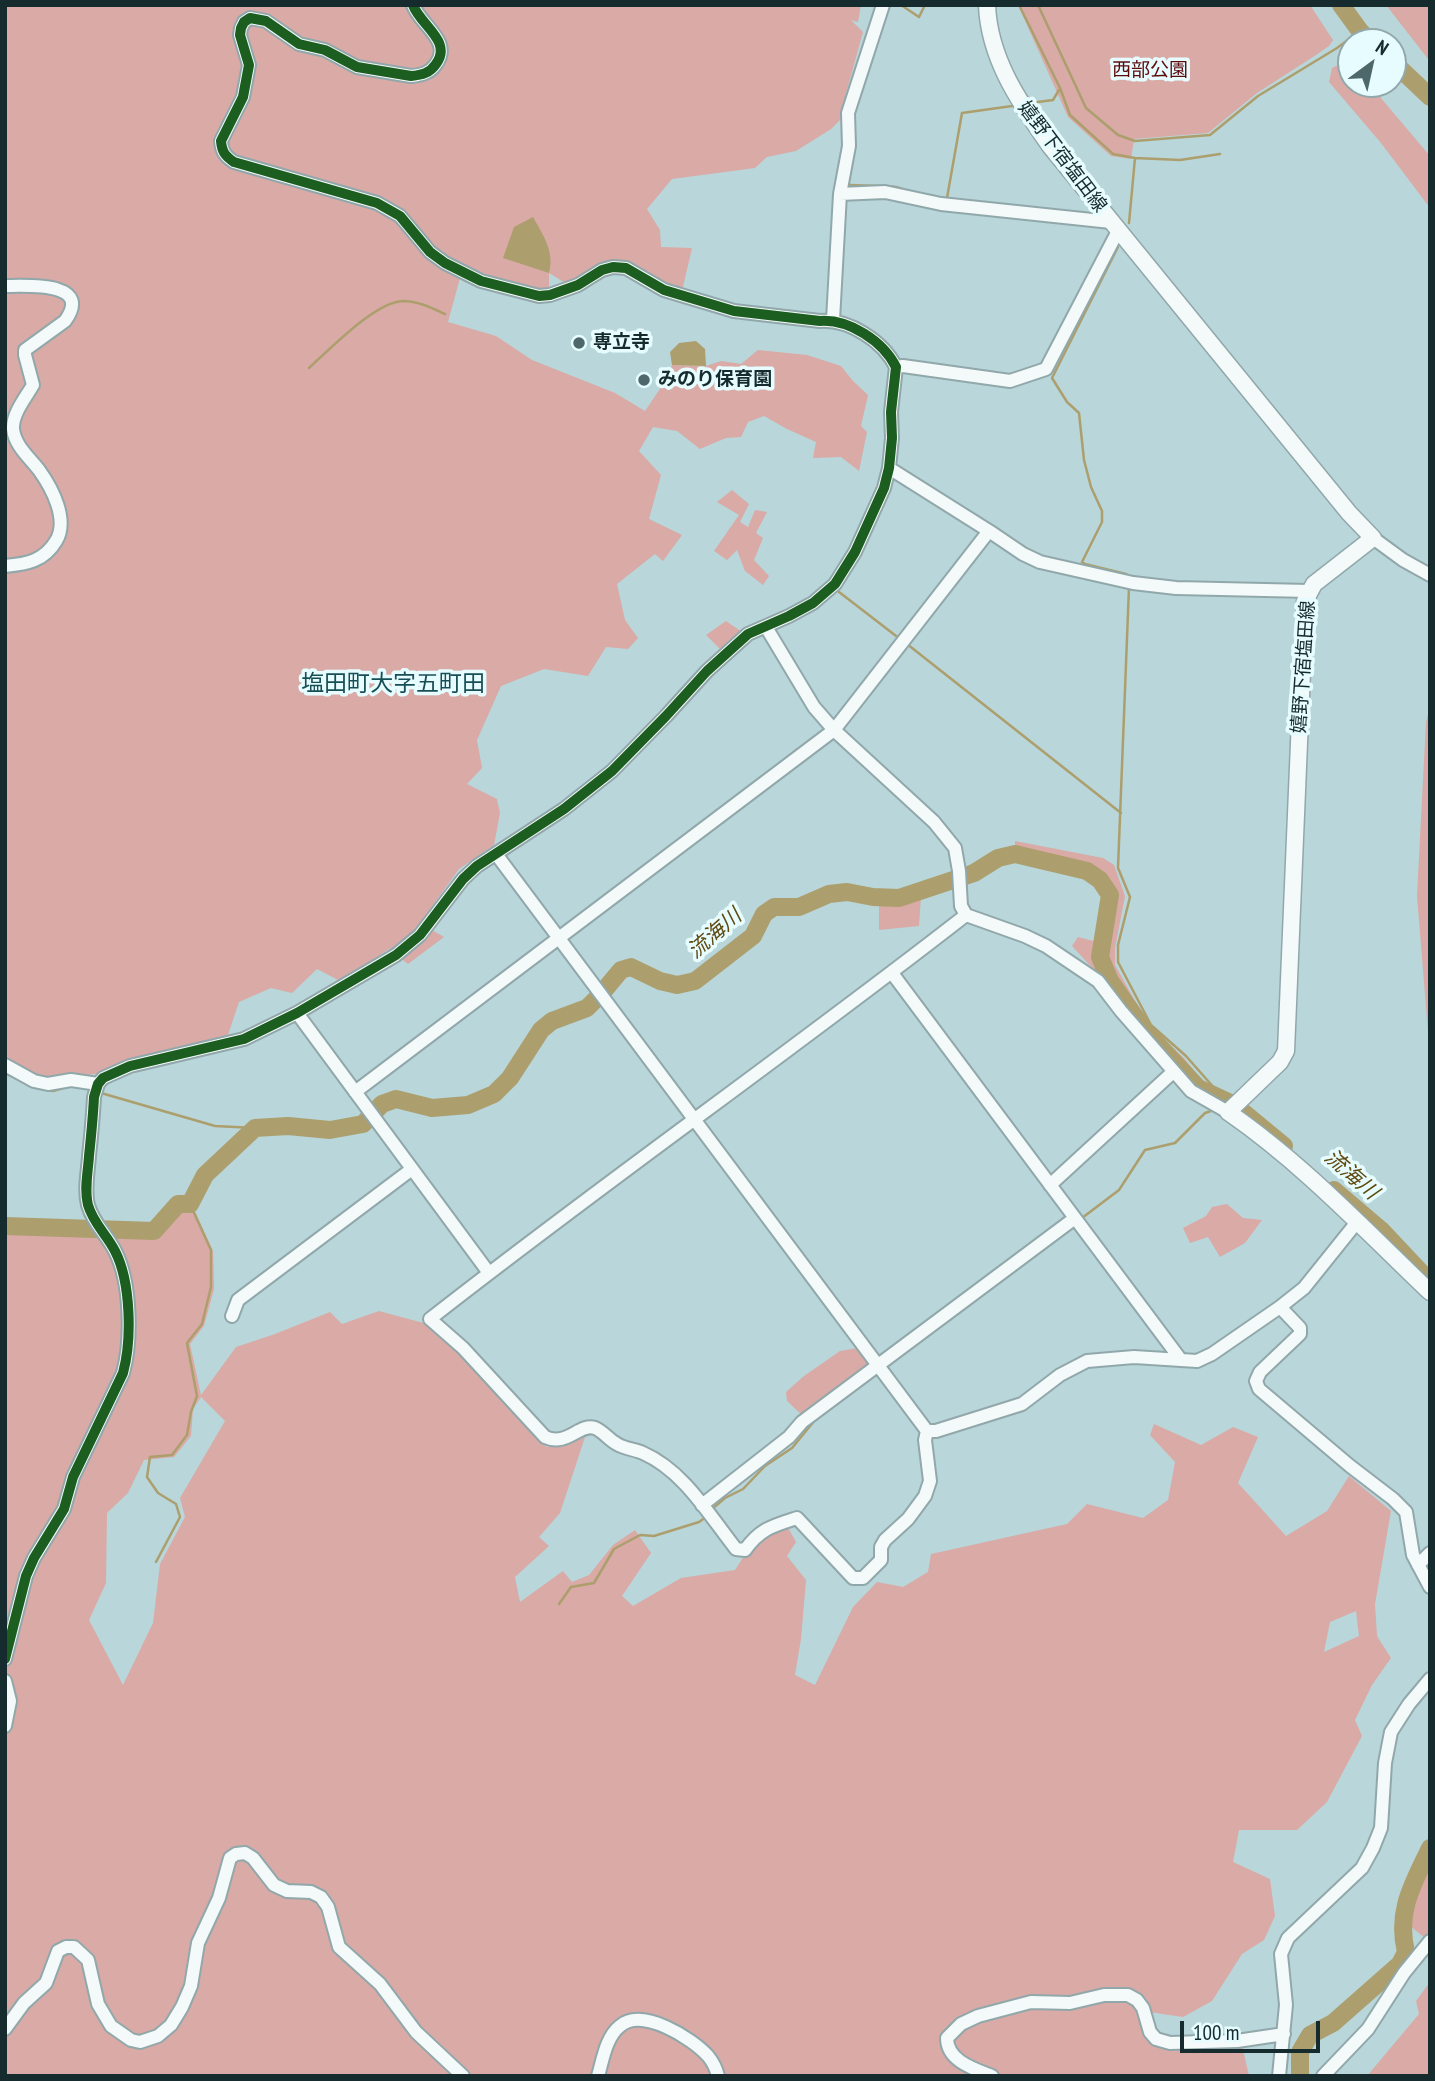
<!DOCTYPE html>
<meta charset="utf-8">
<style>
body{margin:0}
#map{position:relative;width:1435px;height:2081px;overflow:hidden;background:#b9d6da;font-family:"PT Sans Narrow",sans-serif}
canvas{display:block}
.frame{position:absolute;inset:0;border:7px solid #152b2e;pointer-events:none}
.north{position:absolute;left:1337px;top:28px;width:70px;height:70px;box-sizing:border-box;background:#e6fcfe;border:2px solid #92a8ab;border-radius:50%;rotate:33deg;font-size:19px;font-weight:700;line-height:28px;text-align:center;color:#152b2e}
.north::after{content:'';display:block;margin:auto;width:24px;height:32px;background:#4e676a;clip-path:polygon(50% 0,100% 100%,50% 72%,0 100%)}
.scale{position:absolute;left:1180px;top:2021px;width:140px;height:32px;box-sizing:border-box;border:4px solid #152b2e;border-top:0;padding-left:9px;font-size:21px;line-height:24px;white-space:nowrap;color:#152b2e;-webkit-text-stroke:5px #e6fcfe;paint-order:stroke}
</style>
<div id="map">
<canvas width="1435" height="2081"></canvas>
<div class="frame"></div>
<div class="north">N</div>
<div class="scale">100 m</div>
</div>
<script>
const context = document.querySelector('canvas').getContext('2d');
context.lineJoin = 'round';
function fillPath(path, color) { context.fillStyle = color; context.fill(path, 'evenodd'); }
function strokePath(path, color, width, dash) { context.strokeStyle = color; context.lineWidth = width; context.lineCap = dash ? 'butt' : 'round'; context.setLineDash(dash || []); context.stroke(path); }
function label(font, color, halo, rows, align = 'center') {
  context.font = font + ' "PT Sans Narrow","Noto Sans JP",sans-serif'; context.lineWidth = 7; context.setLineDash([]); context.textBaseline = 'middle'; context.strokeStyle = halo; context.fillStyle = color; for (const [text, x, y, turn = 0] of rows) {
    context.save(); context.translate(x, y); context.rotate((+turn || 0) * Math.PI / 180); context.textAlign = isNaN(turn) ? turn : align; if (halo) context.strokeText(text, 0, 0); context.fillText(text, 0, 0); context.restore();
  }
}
const green = new Path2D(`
 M5,5H861L858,22L851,20L863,32L845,97L843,117L831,129L796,151L767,157L755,168L672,179L647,209L660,230L661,247L692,248L682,291L640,268L615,261L567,284L549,273V288L533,295L463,267L448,322L496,336L532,360L615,393L645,411L668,377L672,365L706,366L721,361L741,364L758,350L807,355L841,366L853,381L868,395L861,426L867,432L859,471L841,457L813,458L816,442L787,429L764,416L748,422L741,437L726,438L700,449L677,431L653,427L639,451L661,475L649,519L682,535L663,561L655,554L617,584L625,620L638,638L628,649L606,647L588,676L544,669L501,686L477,740L482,768L467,784L497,799L500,813L494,845L459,869L420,923L444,937L408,964L389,949L340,981L317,969L292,993L271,988L239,1002L227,1038L173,1053L128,1060L96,1074L44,1078L5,1059Z
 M1018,5H1310L1333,40L1329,46L1313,57L1257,93L1208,133L1134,139L1131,159L1111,156L1068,117Z
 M1386,5H1430V60L1428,59Z
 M1349,60L1351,63V84H1369L1430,156V208L1381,143L1329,82L1332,68Z
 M732,490L749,504L740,522L748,527L755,510L767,512L756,533L763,538L754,560L769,576L763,585L745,571L737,550L727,560L714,551L739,515L717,502Z
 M726,621L742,632L722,651L706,635Z
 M1430,707V1037L1428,1032L1417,896L1426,722Z
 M1015,841L1103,858L1114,865L1125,896L1115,948V965L1149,1026L1184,1058L1204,1083L1199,1085L1147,1030L1115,983L1096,972L1072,946L1078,937L1109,945L1115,895L1103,876L1088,868L1015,850Z
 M921,896L919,926L879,930V906Z
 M1227,1204L1243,1218L1262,1220L1245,1243L1220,1257L1208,1237L1190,1243L1183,1228L1206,1216L1212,1207Z
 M179,1207L194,1209L213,1251L214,1289L204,1326L190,1344L201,1395L236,1347L275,1334L330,1312L342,1324L379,1311L427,1324L461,1353L547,1447L585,1437L560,1513L539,1537L549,1546L515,1577L520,1602L563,1571L572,1582L589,1575L613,1545L635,1530L651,1553L622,1596L633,1606L681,1578L735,1570L757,1536L787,1526L796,1542L787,1556L806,1580L801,1639L795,1675L815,1685L853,1607L877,1582L903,1587L928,1572L931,1554L1067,1524L1087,1504L1143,1518L1168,1500L1175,1462L1150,1435L1154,1424L1201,1445L1233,1427L1258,1437L1238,1483L1286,1536L1327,1511L1349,1476L1391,1511L1375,1604L1377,1636L1391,1658L1372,1685L1355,1720L1362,1736L1327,1802L1297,1830H1239L1233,1862L1270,1879L1275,1916L1264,1940L1242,1954L1212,2001L1183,2017L1149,2012L1155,2043L1242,2045L1249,2076H5V1230L153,1236ZM201,1397L225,1421L180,1498L185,1517L160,1564L153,1623L123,1685L89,1620L106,1583L107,1513L128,1493L144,1460L174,1457L191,1436L193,1409ZM1356,1611L1359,1636L1324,1652L1330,1622Z
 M858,1348L869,1364L802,1415L787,1401L786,1392L804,1376L840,1351Z
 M1430,1865V1932L1425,1938L1410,1926L1412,1902Z
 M1430,1982V2076H1367L1419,2014L1416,2001Z`);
const water = new Path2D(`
 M533,217C543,235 555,252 549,273L503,258L514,227Z
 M696,341L705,349L706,366L672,365L670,352L679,343Z`);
const stream = new Path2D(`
 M901,5L919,17L925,5
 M1019,5L1060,88L1070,115L1113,154L1135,158L1180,160L1220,154
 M1038,5L1086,108L1118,135L1135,141L1210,135L1258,96L1337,48L1360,31
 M1030,103L1053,100L1059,90
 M849,185L881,186
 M887,186L896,187L912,192
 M947,198L962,113L1012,106
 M1129,223L1135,158
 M1118,247L1052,378L1067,402L1079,413L1084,460L1091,487L1102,511V522L1082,562L1085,564L1126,574L1130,577
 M309,368C330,349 375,302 403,301C418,301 432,308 445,314
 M1129,587L1118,868L1130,897L1118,945V962L1151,1025L1186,1056L1223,1098
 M839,592L900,639
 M907,644L1121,813
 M5,1073L18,1079
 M47,1090L53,1091L71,1086
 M101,1093L215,1126L255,1128
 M1082,1218L1119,1190L1145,1150L1175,1143L1205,1113L1211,1111
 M712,1509L725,1498L743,1489L765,1466L792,1448L815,1420L859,1387
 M156,1562L180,1517L176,1504L158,1493L147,1477L150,1457L172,1455L187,1435L191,1412L197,1396L187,1343L202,1324L211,1287V1250L190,1204
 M559,1604L571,1587L594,1583L614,1549L640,1535L654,1536L699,1522L706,1517
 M1429,1849H1430`);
const river = new Path2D(`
 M1341,5L1360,31L1371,42
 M1393,62L1430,97
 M1238,1108L1284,1146
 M1334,1190L1381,1230L1430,1282
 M5,1226L154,1231L178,1204H190L205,1175L255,1128L288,1126L330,1130L363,1124L382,1104L396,1099L432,1108L468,1105L494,1094L510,1078L541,1030L552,1021L587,1008L601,994L621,970L631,967L660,981L677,985L695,981L753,936L764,914L774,907H799L829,894L847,892L873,897L899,898L974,873L998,858L1015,854L1087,871L1100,880L1110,895L1100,957L1110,981L1145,1031L1198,1088L1230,1103
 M1300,2076V2052L1310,2035L1333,2023L1400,1964L1406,1952C1396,1911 1413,1884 1430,1848`);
const minor = new Path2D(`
 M840,194L885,192L941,204L1111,222
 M5,286C26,286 94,281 65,321L25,350V355L33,385C26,397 12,414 13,429C15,446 29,457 39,470C52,488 69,520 56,541C44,561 27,564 5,566
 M833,320L840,194L849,146L848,113L883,5
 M896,367L903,366L1010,381L1046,369L1118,231
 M889,468L989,531L1023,554L1040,562L1133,583L1176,588L1309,591
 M1373,538L1403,560L1430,575
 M766,627L814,707L834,730L934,822L955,848L959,871L961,906L966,915L1025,936L1046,946L1098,981L1121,1011L1191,1091L1228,1112
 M496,854L927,1431L925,1440L930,1481L925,1496L908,1519L885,1540L881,1547V1560L863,1578H853L797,1518C772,1526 760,1529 745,1550L736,1549C709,1515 684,1471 643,1453C634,1449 625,1449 617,1444C609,1440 603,1431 595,1428C579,1423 567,1447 545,1437L463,1348L430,1319C606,1181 789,1053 966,915
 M892,973L1181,1360
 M297,1013L489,1273
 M5,1065L34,1081L48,1084L71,1080L98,1084
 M355,1092L834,730L989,531
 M1050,1185L1173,1072
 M1280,1307L1300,1328V1334L1260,1372L1256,1381L1259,1389L1350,1466L1393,1499L1406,1512L1413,1555L1430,1587
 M232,1316L238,1300L412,1169
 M927,1431H936L1022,1404L1060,1375L1087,1361L1134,1357L1197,1361L1212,1354L1280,1307L1304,1288L1357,1222
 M702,1505L789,1437L802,1422L1075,1218
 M1418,1565L1430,1553
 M5,1659L26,1576L34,1558L64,1509L73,1477L123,1373C132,1340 131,1282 115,1251C107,1235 93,1223 88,1205C84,1189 88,1172 89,1156C91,1137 93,1117 94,1097L98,1084L103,1078L130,1066L244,1039L297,1013L396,955L420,935L463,879L477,866L564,809L612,771L666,716L707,671L748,634L789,616L813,603L835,584L855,552L884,488L889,468L892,438L891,412L896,367C883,341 849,319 820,321L734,311L664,290L626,268L613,267L602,270L578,285L550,295L539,296L481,281L445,263L430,252L400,216L377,203L234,162C225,156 222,152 221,141L243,97L249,65L240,35L241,28L244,22L250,18L266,21L299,44L325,50L357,67L411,76C422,75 430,73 436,64C453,41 420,25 413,5
 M5,1681L10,1701L5,1726
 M5,2029L24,2003L46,1983L58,1951L66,1947H74L88,1960L98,2004L111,2026L131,2040L140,2042L158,2036L171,2025L182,2007L191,1986L198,1943L219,1898L230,1858L236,1854L245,1853L253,1858L274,1885L287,1891L311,1892L321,1897L328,1907L339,1947L380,1984L416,2032L463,2076
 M598,2076C603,2059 606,2037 620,2026C642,2007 692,2038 708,2056C713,2062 716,2068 718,2076
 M992,2076C974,2069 947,2061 947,2038L961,2024L978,2016L1031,2002L1070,2003L1104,1995H1128L1137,2000L1143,2008L1150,2032L1156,2039L1170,2043L1237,2041L1284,2034
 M1279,2076L1286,2005L1281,1954L1288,1938L1362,1868L1373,1848L1381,1828L1385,1763L1391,1732L1409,1704L1430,1679
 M1323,2076L1368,2029L1404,1973L1430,1941`);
const major = new Path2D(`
 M987,5C989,59 1020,103 1050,146L1349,513L1373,538L1314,584L1305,601L1286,1051L1280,1062L1228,1112C1302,1163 1365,1230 1430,1292`);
const cycleway = new Path2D(`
 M5,1659L26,1576L34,1558L64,1509L73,1477L123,1373C132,1340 131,1282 115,1251C107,1235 93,1223 88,1205C84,1189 88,1172 89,1156C91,1137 93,1117 94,1097L98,1084L103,1078L130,1066L244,1039L297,1013L396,955L420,935L463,879L477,866L564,809L612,771L666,716L707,671L748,634L789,616L813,603L835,584L855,552L884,488L889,468L892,438L891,412L896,367C883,341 849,319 820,321L734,311L664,290L626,268L613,267L602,270L578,285L550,295L539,296L481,281L445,263L430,252L400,216L377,203L234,162C225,156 222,152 221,141L243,97L249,65L240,35L241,28L244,22L250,18L266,21L299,44L325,50L357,67L411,76C422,75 430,73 436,64C453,41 420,25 413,5`);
const markers = [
 [579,343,7,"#4e676a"],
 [644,380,7,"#4e676a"]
];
const parkNames = [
 ["西部公園",1150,71]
];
const streetNames = [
 ["嬉野下宿塩田線",1062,157,53],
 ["嬉野下宿塩田線",1304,667,-86]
];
const poiNames = [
 ["専立寺",593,343],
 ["みのり保育園",658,380]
];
const waterNames = [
 ["流海川",715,934,-41],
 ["流海川",1351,1175,41]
];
const quarterNames = [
 ["塩田町大字五町田",393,684]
];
fillPath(green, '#d9aaa6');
fillPath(water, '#ac9f6d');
strokePath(stream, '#ac9f6d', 2.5);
strokePath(river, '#ac9f6d', 18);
strokePath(minor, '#91a8ab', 16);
strokePath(major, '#91a8ab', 19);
strokePath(minor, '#f4f9f9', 12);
strokePath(major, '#f4f9f9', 16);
strokePath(cycleway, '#1b5e20', 10);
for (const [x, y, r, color] of markers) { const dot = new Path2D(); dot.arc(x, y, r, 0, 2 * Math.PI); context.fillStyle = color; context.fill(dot); strokePath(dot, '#e6fcfe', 2.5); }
label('19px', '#5e090b', '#e6fcfe', parkNames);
label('19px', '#152b2e', '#e6fcfe', streetNames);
label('bold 19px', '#152b2e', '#e6fcfe', poiNames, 'left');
label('italic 21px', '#5f490f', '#e6fcfe', waterNames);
label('23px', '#184e55', '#e6fcfe', quarterNames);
</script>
